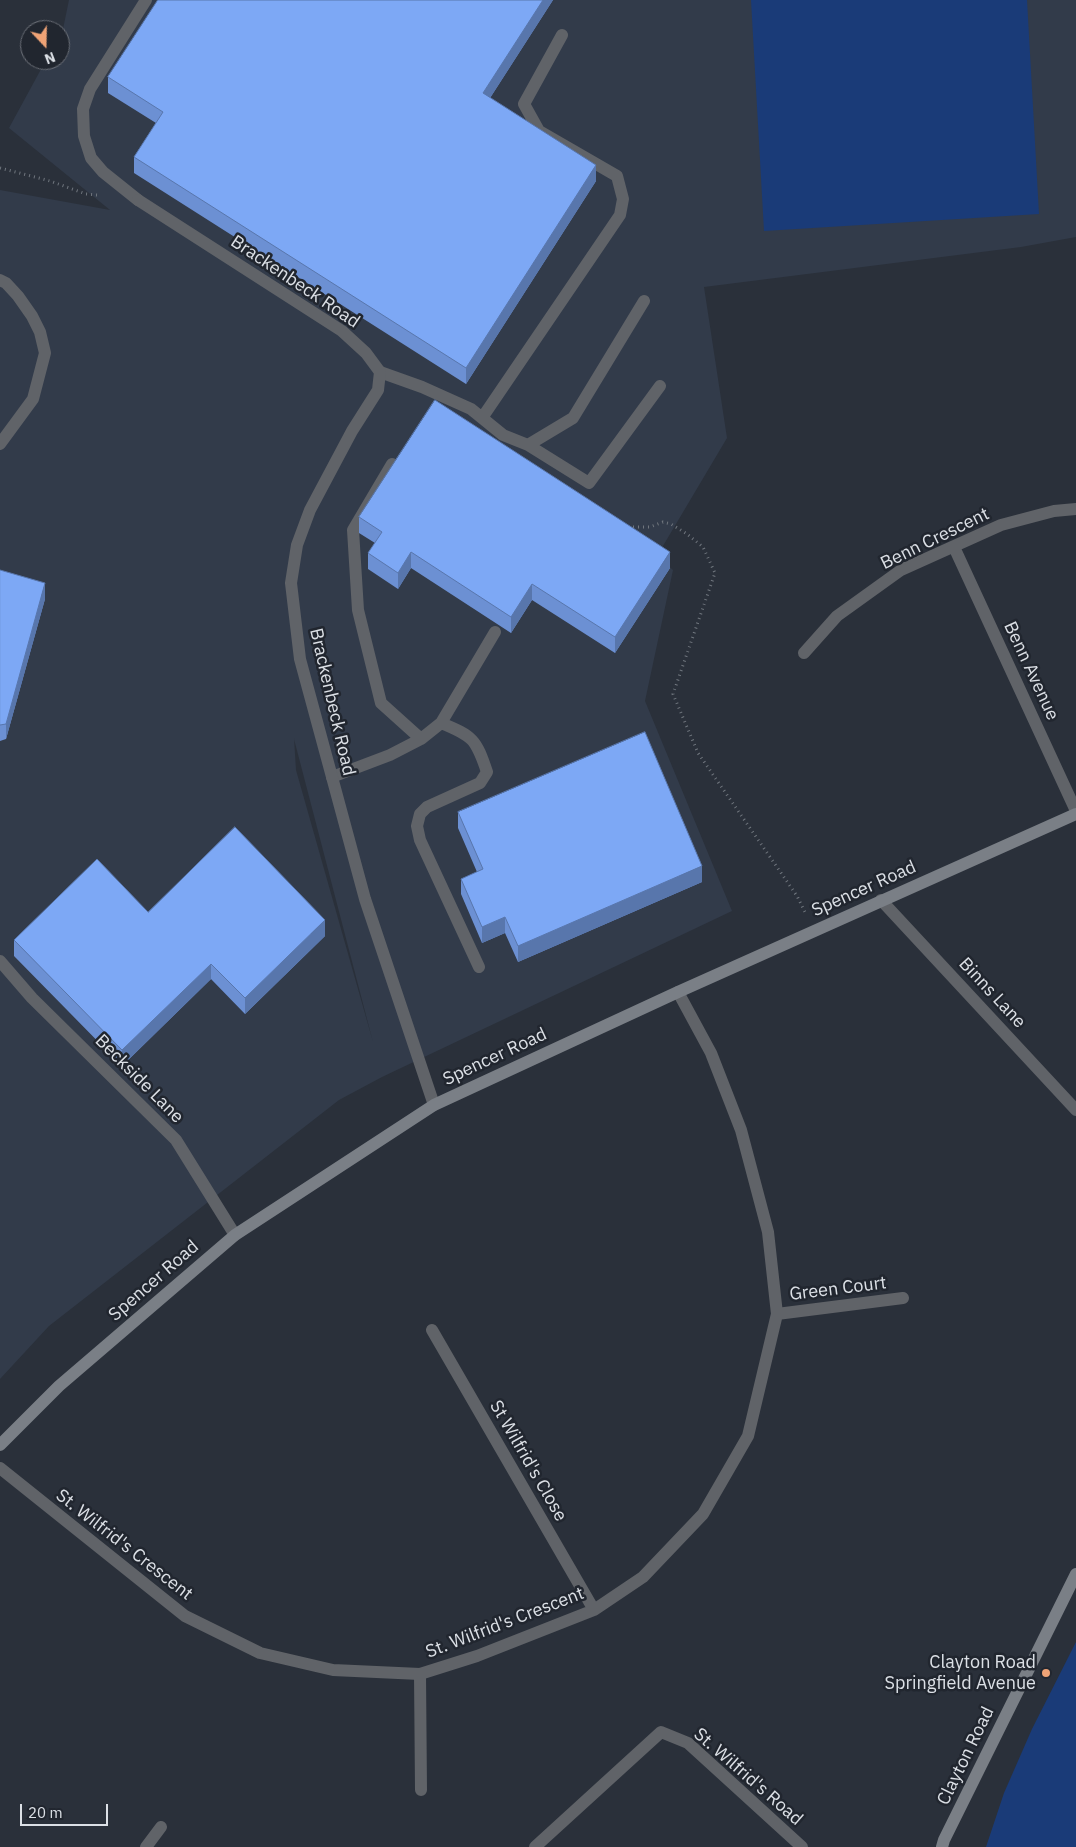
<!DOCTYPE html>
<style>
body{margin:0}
#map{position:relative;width:1076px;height:1847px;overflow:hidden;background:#2a303a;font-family:"IBM Plex Sans",sans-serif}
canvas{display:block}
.north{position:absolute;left:20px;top:20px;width:50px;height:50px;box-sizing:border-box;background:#21262f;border:1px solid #6c7078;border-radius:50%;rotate:159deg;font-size:14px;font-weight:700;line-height:20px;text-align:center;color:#dce0e6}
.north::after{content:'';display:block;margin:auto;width:18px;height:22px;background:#efa376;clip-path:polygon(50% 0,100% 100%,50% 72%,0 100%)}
.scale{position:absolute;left:20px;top:1804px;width:88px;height:22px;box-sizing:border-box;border:2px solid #dce0e6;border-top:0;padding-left:6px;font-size:15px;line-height:18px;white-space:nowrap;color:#dce0e6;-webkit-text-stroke:4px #21262f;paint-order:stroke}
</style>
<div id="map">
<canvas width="1076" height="1847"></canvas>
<div class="north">N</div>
<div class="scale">20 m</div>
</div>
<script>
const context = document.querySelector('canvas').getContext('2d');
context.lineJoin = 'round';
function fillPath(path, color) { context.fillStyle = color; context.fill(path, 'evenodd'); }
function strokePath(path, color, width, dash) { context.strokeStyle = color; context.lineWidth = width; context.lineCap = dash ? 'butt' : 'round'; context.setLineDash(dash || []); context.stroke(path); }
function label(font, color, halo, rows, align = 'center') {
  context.font = font + ' "IBM Plex Sans",sans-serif'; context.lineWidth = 5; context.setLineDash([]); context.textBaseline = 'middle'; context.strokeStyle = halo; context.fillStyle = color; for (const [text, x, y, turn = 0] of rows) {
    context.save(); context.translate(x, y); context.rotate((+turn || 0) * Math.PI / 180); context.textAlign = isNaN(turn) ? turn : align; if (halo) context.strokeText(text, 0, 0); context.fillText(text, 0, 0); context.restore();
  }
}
const built = new Path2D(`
 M69,0H1076V237L1021,247L704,287L727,438L657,556L673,570L645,701L732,911L382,1077L339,1100L49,1326L0,1379V190L110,210L9,128L46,60H60V34L63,29ZM294,738V739L373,1042L296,770Z`);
const green = new Path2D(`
 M751,0H1027L1039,214L764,231Z
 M1076,1642V1847H986L1004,1793L1032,1729Z`);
const path = new Path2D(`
 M0,168L50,181L86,194L97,195
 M628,527H650L663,522L671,524L687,534L703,547L715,573L673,694L698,753L797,896L805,912`);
const lane = new Path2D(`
 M138,200L103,172L91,158L84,136L83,109L90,89L146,0
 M0,280L6,283L18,296L32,316L40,332L45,353L33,399L0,444
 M380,372L422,387L471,409L503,435L528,445L573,418L644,301
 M482,418L620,215L623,199L617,176L539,131L524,104L562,35
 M528,445L589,483L660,386
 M392,464L353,530L358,610L381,703L421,739
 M441,723C473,736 476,739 487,772L480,783L427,807L420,814L417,826L420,840L479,967
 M332,777L390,755L421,739L441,723L495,632`);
const street = new Path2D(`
 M138,200L342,331L366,353L380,372L378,390L352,431L310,510L297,545L291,583L300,659L332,777L365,899L434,1105
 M954,547L1076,811
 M804,653L837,616L901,570L1001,525L1054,511L1076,509
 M881,900L1076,1110
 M0,961L32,998L176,1140L235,1235
 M777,1314L903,1298
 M432,1330L594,1610
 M0,1468L185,1616L260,1653L333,1670L420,1674L477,1656L594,1610L643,1577L703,1514L748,1436L777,1314L768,1232L741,1130L711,1053L678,992
 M420,1674L421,1790
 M146,1847L161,1827
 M535,1847L661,1732L688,1743L802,1847`);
const secondary = new Path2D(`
 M0,1445L59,1386L235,1235L434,1105L678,992L1076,814
 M942,1847L944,1840L1076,1574`);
const wall = new Path2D(`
 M158,0H553L490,98L596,181L466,384L134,173V157L156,123L108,93V77Z
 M359,517L670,568L615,653L532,600L511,633L411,568L398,589L368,569V553L375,543L359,533Z
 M0,570L45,599L6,739L0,741Z
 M458,812L702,882L518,962L505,933L482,943L461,894V879L477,872L458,828Z
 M148,912L325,936L245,1014L211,979L122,1066L14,956V940Z`);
const shadedWall = new Path2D(`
 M543,0H553L483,109V93Z
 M596,165V181L466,384V368Z
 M411,552V568L398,589V573Z
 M670,552V568L615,653V637Z
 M45,583V599L6,739V724Z
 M532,584V600L511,633V617Z
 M702,866V882L518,962V946Z
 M505,917V933L482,943V927Z
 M325,920V936L245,1014V998Z
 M211,964V979L122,1066V1050Z`);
const building = new Path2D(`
 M158,0H543L483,93L596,165L466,368L134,157L163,112L108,77Z
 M435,400L670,552L615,637L532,584L511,617L411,552L398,573L368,553L382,532L359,517Z
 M0,570L45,583L6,724L0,725Z
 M645,732L702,866L518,946L505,917L482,927L461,879L483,869L458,812Z
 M235,827L325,920L245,998L211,964L122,1050L14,940L97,859L148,912Z`);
const markers = [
 [1046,1673,5,"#efa376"]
];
const streetNames = [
 ["Brackenbeck Road",295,282,34],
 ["Benn Crescent",935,539,-26],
 ["Benn Avenue",1031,671,65],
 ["Brackenbeck Road",332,702,77],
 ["Spencer Road",864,889,-24],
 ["Binns Lane",992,993,47],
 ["Spencer Road",495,1057,-25],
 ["Beckside Lane",139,1079,45],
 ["Spencer Road",154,1281,-41],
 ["Green Court",838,1289,-7],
 ["St Wilfrid's Close",528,1461,60],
 ["St. Wilfrid's Crescent",124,1545,38],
 ["St. Wilfrid's Crescent",505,1623,-21],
 ["Clayton Road",966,1756,-64],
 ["St. Wilfrid's Road",748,1777,41]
];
const poiNames = [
 ["Clayton Road",1036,1663],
 ["Springfield Avenue",1036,1684]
];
fillPath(built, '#323b4a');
fillPath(green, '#1a3b78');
strokePath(path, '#70767e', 3, [1, 4]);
strokePath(lane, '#606368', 12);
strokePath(street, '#606368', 12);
strokePath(secondary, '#7a7f86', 12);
fillPath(wall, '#6c90d3');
fillPath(shadedWall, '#5876ac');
fillPath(building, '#7da8f5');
strokePath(building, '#5876ac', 1);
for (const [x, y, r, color] of markers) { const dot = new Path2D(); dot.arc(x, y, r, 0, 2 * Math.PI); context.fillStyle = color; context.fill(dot); strokePath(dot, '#21262f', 2); }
label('18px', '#dce0e6', '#21262f', streetNames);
label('18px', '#dce0e6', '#21262f', poiNames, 'right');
</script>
